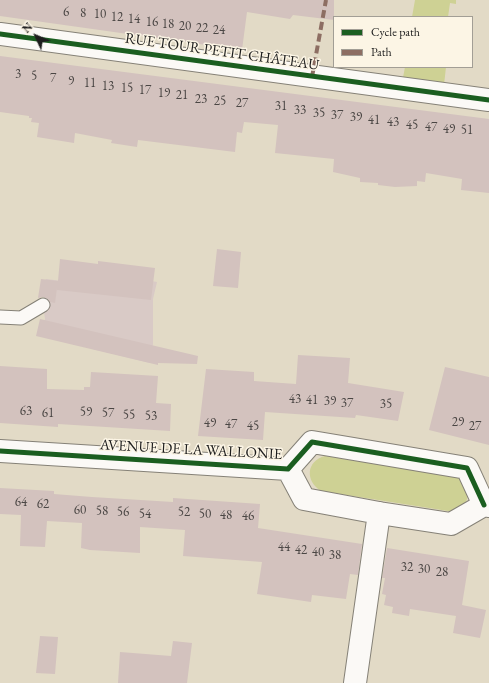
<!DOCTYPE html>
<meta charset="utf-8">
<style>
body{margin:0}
#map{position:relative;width:489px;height:683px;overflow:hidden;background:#e2dac6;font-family:"EB Garamond",serif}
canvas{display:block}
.legend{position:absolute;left:333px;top:16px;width:140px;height:52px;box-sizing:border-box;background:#fcf5e5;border:1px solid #a29e95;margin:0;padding:5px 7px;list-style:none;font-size:12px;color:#1c1c1c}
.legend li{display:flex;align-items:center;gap:8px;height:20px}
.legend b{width:20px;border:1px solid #a29e95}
.north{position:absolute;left:16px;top:16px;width:40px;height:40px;-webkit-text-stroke:3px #fcf5e5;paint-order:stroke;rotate:314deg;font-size:11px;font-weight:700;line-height:16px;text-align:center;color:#1c1c1c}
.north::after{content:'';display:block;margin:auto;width:14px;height:18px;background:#1c1c1c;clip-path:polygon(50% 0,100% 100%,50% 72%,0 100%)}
</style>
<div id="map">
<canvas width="489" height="683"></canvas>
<ul class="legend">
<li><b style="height:5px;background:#1b5e20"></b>Cycle path</li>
<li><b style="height:5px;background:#8d6e63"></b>Path</li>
</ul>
<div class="north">N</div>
</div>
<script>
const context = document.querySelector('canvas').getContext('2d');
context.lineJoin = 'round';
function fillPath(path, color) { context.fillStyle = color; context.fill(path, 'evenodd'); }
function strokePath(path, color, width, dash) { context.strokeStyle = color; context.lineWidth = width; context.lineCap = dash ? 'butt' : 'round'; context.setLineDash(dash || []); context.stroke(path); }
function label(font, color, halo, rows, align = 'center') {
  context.font = font + ' "EB Garamond",serif'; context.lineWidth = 3; context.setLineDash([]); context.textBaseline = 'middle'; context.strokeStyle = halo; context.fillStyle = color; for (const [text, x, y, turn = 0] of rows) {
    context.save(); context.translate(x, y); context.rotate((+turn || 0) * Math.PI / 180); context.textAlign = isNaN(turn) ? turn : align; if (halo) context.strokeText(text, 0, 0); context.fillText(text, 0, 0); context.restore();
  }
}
const industrial = new Path2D(`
 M46,279L62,281L140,279L157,282L153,299V344L150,363L41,336L45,319L43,305Z`);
const green = new Path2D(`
 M415,0H456V4L450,3L448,17H412Z
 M405,67H446L443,94L401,88Z
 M325,456L454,476L460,478C462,483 466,488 467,493C470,504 457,511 448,511L321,491C305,481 306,461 325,456Z`);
const building = new Path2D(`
 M0,0H334V20L293,15L290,19L247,12L242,50L0,16Z
 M0,56L489,119V193L461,190L462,179L426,173L425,182L417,181V186L395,187L378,185V183L360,182V178L333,172L334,159L275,153L278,125L244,122L242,133L237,132L235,152L138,140L137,147L111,143L112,140L75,133L74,143L37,137L39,123L31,122L32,118H29V116L0,112Z
 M217,249L241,252L238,288L213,286Z
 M60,259L98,264V261L155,268L151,300L57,290V288L55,303L50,302L47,298L43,297L38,298L41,279L58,281Z
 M40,319L198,356L197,364L158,363V365L36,336Z
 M298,355L350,358L348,383L404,392L398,421L356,415L355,418L265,412L263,440L198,436L206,369L254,372V381L296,384Z
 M0,366L47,369V389L84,390V387H90L91,372L158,376L156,403L171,404L170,431L58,424V427L0,423Z
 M445,367L489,377V445L429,430Z
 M0,488L54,491V494L92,497L173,502V498L260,504L258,528L362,544L358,575L350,574L346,599L312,595L311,602L257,594L262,562L183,556L185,530L140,527V553L90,550L81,548L82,523L47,521L45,547L20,546L21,515L0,514Z
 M387,548L469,561L462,605L486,610L480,638L453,633L456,616L410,609L409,616L392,613L393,607L384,605L386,595L382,594L385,578H382Z
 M40,636L58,637L55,674L36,673Z
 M173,641L192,643L187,683H118L120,652L171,656Z`);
const service = new Path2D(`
 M0,317L21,318L43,305`);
const minor = new Path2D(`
 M0,34L489,100
 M0,451L288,469
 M288,469L312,442L467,468L484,505
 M288,469L304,499L379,513L451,524L484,505L489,506
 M355,683L379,513`);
const quiet = new Path2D(`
 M312,77L326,0`);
const cycleway = new Path2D(`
 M0,34L489,100
 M0,451L288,469L312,442L467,468L484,505`);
const numberNames = [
 ["6",66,12],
 ["8",83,13],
 ["10",100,14],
 ["12",117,17],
 ["14",134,19],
 ["16",152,22],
 ["18",168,24],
 ["20",185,26],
 ["22",202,28],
 ["24",219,30],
 ["3",18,74],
 ["5",34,76],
 ["7",53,78],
 ["9",71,81],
 ["11",90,83],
 ["13",108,86],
 ["15",127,88],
 ["17",145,90],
 ["19",164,93],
 ["21",182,95],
 ["23",201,99],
 ["25",220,101],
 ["27",242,103],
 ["31",281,106],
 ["33",300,110],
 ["35",319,113],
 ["37",337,115],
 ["39",356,117],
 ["41",374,120],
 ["43",393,122],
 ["45",412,125],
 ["47",431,127],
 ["49",449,129],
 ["51",467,130],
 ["43",295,399],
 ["41",312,400],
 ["39",330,401],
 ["37",347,403],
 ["35",386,404],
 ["63",26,411],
 ["59",86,412],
 ["61",48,413],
 ["57",108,413],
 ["55",129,415],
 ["53",151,416],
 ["29",458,422],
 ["49",210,423],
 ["47",231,424],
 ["45",253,426],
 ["27",475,426],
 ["64",21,502],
 ["62",43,504],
 ["60",80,510],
 ["58",102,511],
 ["56",123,512],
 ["52",184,512],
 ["54",145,514],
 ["50",205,514],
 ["48",226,515],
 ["46",248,516],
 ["44",284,547],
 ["42",301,550],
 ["40",318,552],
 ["38",335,555],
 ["32",407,567],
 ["30",424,569],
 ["28",442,572]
];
const streetNames = [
 ["RUE TOUR PETIT CHÂTEAU",222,52,8],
 ["AVENUE DE LA WALLONIE",191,450,3]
];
fillPath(industrial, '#d9cac6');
fillPath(green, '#ced194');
fillPath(building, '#d3c2be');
strokePath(service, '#858177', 15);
strokePath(minor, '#858177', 24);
strokePath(service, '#fbf9f6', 13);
strokePath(minor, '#fbf9f6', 22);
strokePath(quiet, '#8d6e63', 4, [8, 4]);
strokePath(cycleway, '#1b5e20', 5);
label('13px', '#4a4644', null, numberNames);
label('15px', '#1c1c1c', '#fcf5e5', streetNames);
</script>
